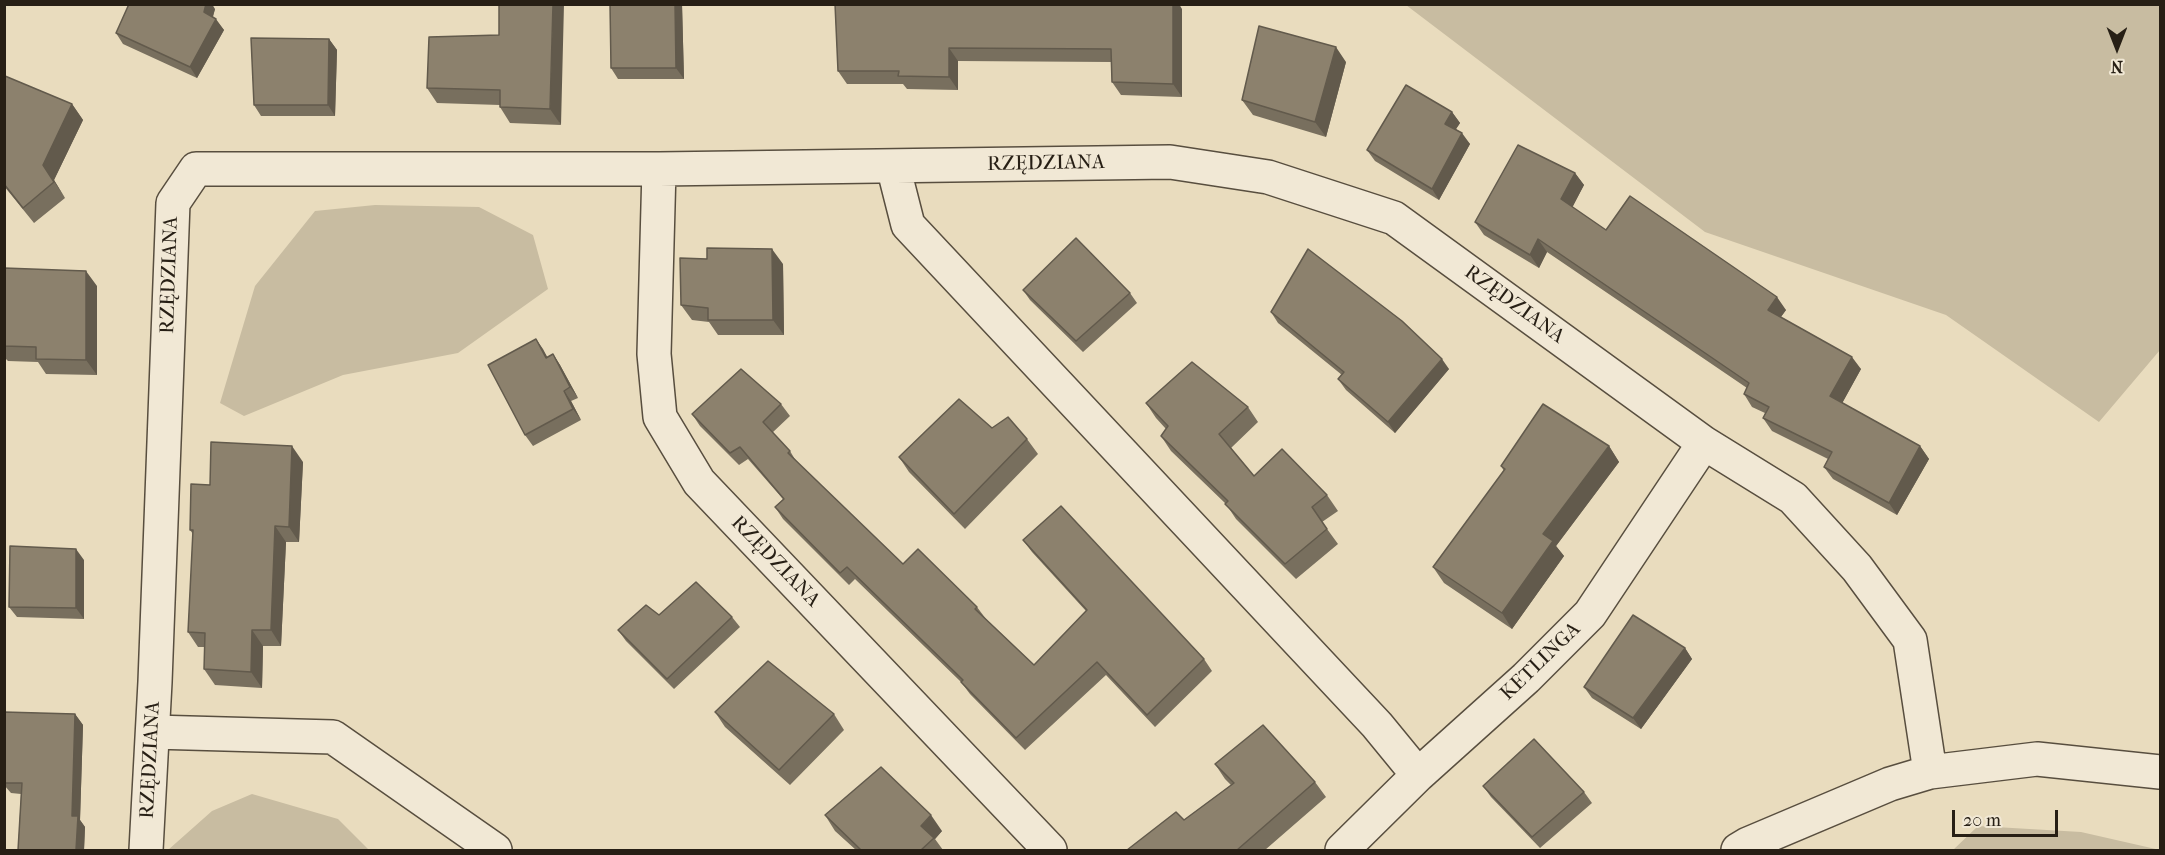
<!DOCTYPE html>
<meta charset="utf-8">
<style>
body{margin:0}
#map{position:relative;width:2165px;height:855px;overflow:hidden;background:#e9dcbe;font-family:"IM FELL French Canon",serif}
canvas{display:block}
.frame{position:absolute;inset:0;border:6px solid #271f15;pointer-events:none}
.north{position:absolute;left:2087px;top:18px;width:60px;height:60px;-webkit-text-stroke:4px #f1e8d5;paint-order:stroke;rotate:180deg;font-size:16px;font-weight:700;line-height:24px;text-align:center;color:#271f15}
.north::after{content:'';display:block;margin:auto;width:21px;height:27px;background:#271f15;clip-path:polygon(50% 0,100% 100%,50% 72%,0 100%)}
.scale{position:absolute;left:1952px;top:810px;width:106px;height:27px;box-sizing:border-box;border:3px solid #271f15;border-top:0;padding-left:8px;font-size:18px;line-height:21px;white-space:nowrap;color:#271f15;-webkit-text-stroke:4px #f1e8d5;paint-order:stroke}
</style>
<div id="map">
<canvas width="2165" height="855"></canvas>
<div class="frame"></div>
<div class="north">N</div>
<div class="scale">20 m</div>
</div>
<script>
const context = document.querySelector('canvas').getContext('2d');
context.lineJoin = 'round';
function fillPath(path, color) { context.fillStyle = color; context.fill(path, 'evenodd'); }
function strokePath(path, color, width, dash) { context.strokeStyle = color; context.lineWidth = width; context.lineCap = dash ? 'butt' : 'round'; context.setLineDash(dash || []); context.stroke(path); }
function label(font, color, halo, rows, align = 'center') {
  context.font = font + ' "IM FELL French Canon",serif'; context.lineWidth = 4.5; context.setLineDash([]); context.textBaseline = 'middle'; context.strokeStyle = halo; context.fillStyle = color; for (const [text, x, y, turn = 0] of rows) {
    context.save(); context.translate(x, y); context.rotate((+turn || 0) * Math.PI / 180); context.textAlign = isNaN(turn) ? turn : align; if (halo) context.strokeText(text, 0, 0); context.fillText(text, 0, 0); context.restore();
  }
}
const green = new Path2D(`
 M1406,5H2160V350L2099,422L1946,315L1705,232Z
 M375,205L479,207L533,235L548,289L458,353L343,375L244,416L220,403L255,286L315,211Z
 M252,794L338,819L369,850H168L212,811Z
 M1978,826L2081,832L2160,850H1953Z`);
const minor = new Path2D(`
 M893,166L908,225L1377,725L1418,775
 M659,169L654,354L660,417L699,482L1050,850
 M153,732L333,737L495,850
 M146,850L155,682L173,203L196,169H659L1170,162L1268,177L1394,218L1704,443L1793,498L1857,568L1910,640L1930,772
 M1342,850L1418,775L1526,678L1590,614L1704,443
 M1738,850L1748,844L1890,784L1930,772L2037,759L2160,772`);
const wall = new Path2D(`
 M499,4L561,125L510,123L500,107V105L437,103L427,88L499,35Z
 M610,4H682L684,79H618L611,68Z
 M835,4L1182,9V97L1121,95L1112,82L1111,62L958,61V90L907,89L903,84H847L838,71Z
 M215,9L213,17L224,30L197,78L123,44L116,33Z
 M329,39L337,50L335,116H261L254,105Z
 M1346,62L1326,137L1253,115L1242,100Z
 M4,78L72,104L83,120L54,180L65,198L34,223L4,186Z
 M1452,112L1460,123L1456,129L1470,144L1439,200L1375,161L1367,150Z
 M1575,173L1584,185L1572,207L1606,230L1786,310L1781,317L1861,369L1842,403L1920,446L1929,459L1897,515L1833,479L1824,467L1828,459L1772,431L1763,418L1765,413L1752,407L1744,394L1747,388L1547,252L1539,268L1484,235L1475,222Z
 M783,264L784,335H718L709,322L692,320L681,305Z
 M97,286V375L46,374L38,362L8,361L4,357V346Z
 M1023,290L1130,293L1137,303L1083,352L1030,300Z
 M1271,312L1449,369L1395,433L1346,390L1338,379L1342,375L1278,323Z
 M536,339L547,357L553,354L560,365L578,398L571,401L581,420L533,446L525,435Z
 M1146,403L1248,407L1258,422L1231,448L1254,476L1327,495L1338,511L1322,522L1338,544L1296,579L1236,519L1226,504L1171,451L1161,436L1166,429L1156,418Z
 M781,404L790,416L772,433L790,451L796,461L903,564L977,607L986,619L1034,665L1086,611L1032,552L1023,540L1204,659L1212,671L1155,727L1106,675L1025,750L970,694L961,682L855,579L849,585L783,519L775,507L783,499L748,459L739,465L700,426L692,414Z
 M992,428L1027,439L1038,454L965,529L909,472L899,457Z
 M1609,446L1619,462L1556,546L1564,556L1512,629L1444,583L1433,567L1504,471L1501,466Z
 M303,462L299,542H286L281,646H263L262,688L215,685L204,669L205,647H198L188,632L193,534L190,530L210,485Z
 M84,560V619L17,617L9,607Z
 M659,615L732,617L740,627L674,689L626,641L618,630Z
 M1685,648L1692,659L1641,729L1592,698L1584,687Z
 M4,712L75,714L83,725L80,820L85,827L84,850H18L21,794L11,793L4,785Z
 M715,712L834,714L844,730L790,785L725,727Z
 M1215,764L1315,782L1326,797L1265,850H1127L1184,820L1231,785L1225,779Z
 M1483,786L1584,792L1592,803L1540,848L1491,797Z
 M825,815L942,831L935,839L943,850H856L835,831Z`);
const shadedWall = new Path2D(`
 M206,4H212L215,9L211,22L204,12Z
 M553,4H564L561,125L550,109Z
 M675,4H682L684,79L676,68Z
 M1173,4H1179L1182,9V97L1173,84Z
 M216,19L224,30L197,78L190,67Z
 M329,39L337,50L335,116L328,105Z
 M1336,47L1346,62L1326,137L1315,122Z
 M949,48L958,61V90L949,77Z
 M72,104L83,120L54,180L65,198L43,165Z
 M1452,112L1460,123L1452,135L1445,124Z
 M1462,133L1470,144L1439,200L1432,189Z
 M1575,173L1584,185L1570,212L1561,199Z
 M1538,239L1547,252L1539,268L1530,255Z
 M772,249L783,264L784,335L773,320Z
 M86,271L97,286V375L86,360Z
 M1777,297L1786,310L1777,322L1768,310Z
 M536,339L543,349L553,368L546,358Z
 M553,354L560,365L578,398L570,387Z
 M1852,357L1861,369L1839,409L1830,396Z
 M1442,359L1449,369L1395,433L1388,422Z
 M564,391L571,401L581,420L573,409Z
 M292,446L303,462L299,542L289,527Z
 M1609,446L1619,462L1556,546L1564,556L1512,629L1502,613L1543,534Z
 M1920,446L1929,459L1897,515L1889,503Z
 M275,526L286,542L281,646L271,630Z
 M76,549L84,560V619L76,608Z
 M252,630L263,646L262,688L251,672Z
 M1685,648L1692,659L1641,729L1633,718Z
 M75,714L83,725L80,820L85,827L84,850H76L72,816Z
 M931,815L942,831L935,839L921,826Z`);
const building = new Path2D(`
 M129,4H206L204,12L216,19L190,67L116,33Z
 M499,4H553L550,109L500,107V90L427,88L429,37L499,35Z
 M610,4H675L676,68H611Z
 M835,4H1173V84L1112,82L1111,49L949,48V77L898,76L899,71H838Z
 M1259,26L1336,47L1315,122L1242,100Z
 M251,38L329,39L328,105H254Z
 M5,76L72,104L43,165L54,182L23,208L4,184V78Z
 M1406,85L1452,112L1445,124L1462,133L1432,189L1367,150Z
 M1518,145L1575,173L1561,199L1606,230L1630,196L1777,297L1768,310L1852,357L1830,396L1920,446L1889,503L1824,467L1832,452L1763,418L1769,407L1744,394L1749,383L1538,239L1530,255L1475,222Z
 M1076,238L1130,293L1076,341L1023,290Z
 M707,248L772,249L773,320H708V308L681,305L680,258L707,259Z
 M1308,249L1402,321L1442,359L1388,422L1338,379L1344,372L1271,312Z
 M4,268L86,271V360L36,359V347L4,346Z
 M536,339L546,358L553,354L570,387L564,391L573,409L525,435L488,365Z
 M1192,362L1248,407L1219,434L1254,476L1282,449L1327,495L1312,507L1327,529L1285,564L1225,504L1228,501L1161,436L1168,426L1146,403Z
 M741,369L781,404L763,422L790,451L788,453L903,564L918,549L977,607L975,609L1034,665L1087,610L1023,540L1061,506L1204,659L1147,715L1097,662L1016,738L961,682L963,680L847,567L840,573L775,507L784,499L740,447L730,453L692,414Z
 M959,399L992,428L1008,417L1027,439L954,514L899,457Z
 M1543,404L1609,446L1543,534L1553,541L1502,613L1433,567L1505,469L1501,466Z
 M211,442L292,446L289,527L275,526L271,630H252L251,672L204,669L205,633L188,632L193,530H190L191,484L210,485Z
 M10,546L76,549V608L9,607Z
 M696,582L732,617L667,679L618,630L646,605L659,615Z
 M1633,615L1685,648L1633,718L1584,687Z
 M768,661L834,714L779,770L715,712Z
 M4,712L75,714L72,816H78L76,850H18L22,783H4Z
 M1263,725L1315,782L1237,850H1127L1176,812L1184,820L1234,783L1215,764Z
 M1534,739L1584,792L1532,837L1483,786Z
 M881,767L931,815L921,826L934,838L921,850H861L825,815Z`);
const streetNames = [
 ["RZĘDZIANA",1046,164,-1],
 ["RZĘDZIANA",170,275,-88],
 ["RZĘDZIANA",1514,305,36],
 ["RZĘDZIANA",775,562,46],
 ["KETLINGA",1541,662,-44],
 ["RZĘDZIANA",151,760,-87]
];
fillPath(green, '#c8bca1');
strokePath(minor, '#584e3f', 36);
strokePath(minor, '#f1e8d5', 33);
fillPath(wall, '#786f5e');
fillPath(shadedWall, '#625a4c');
fillPath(building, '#8c816d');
strokePath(building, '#625a4c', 1.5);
label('20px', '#271f15', '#f1e8d5', streetNames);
</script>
